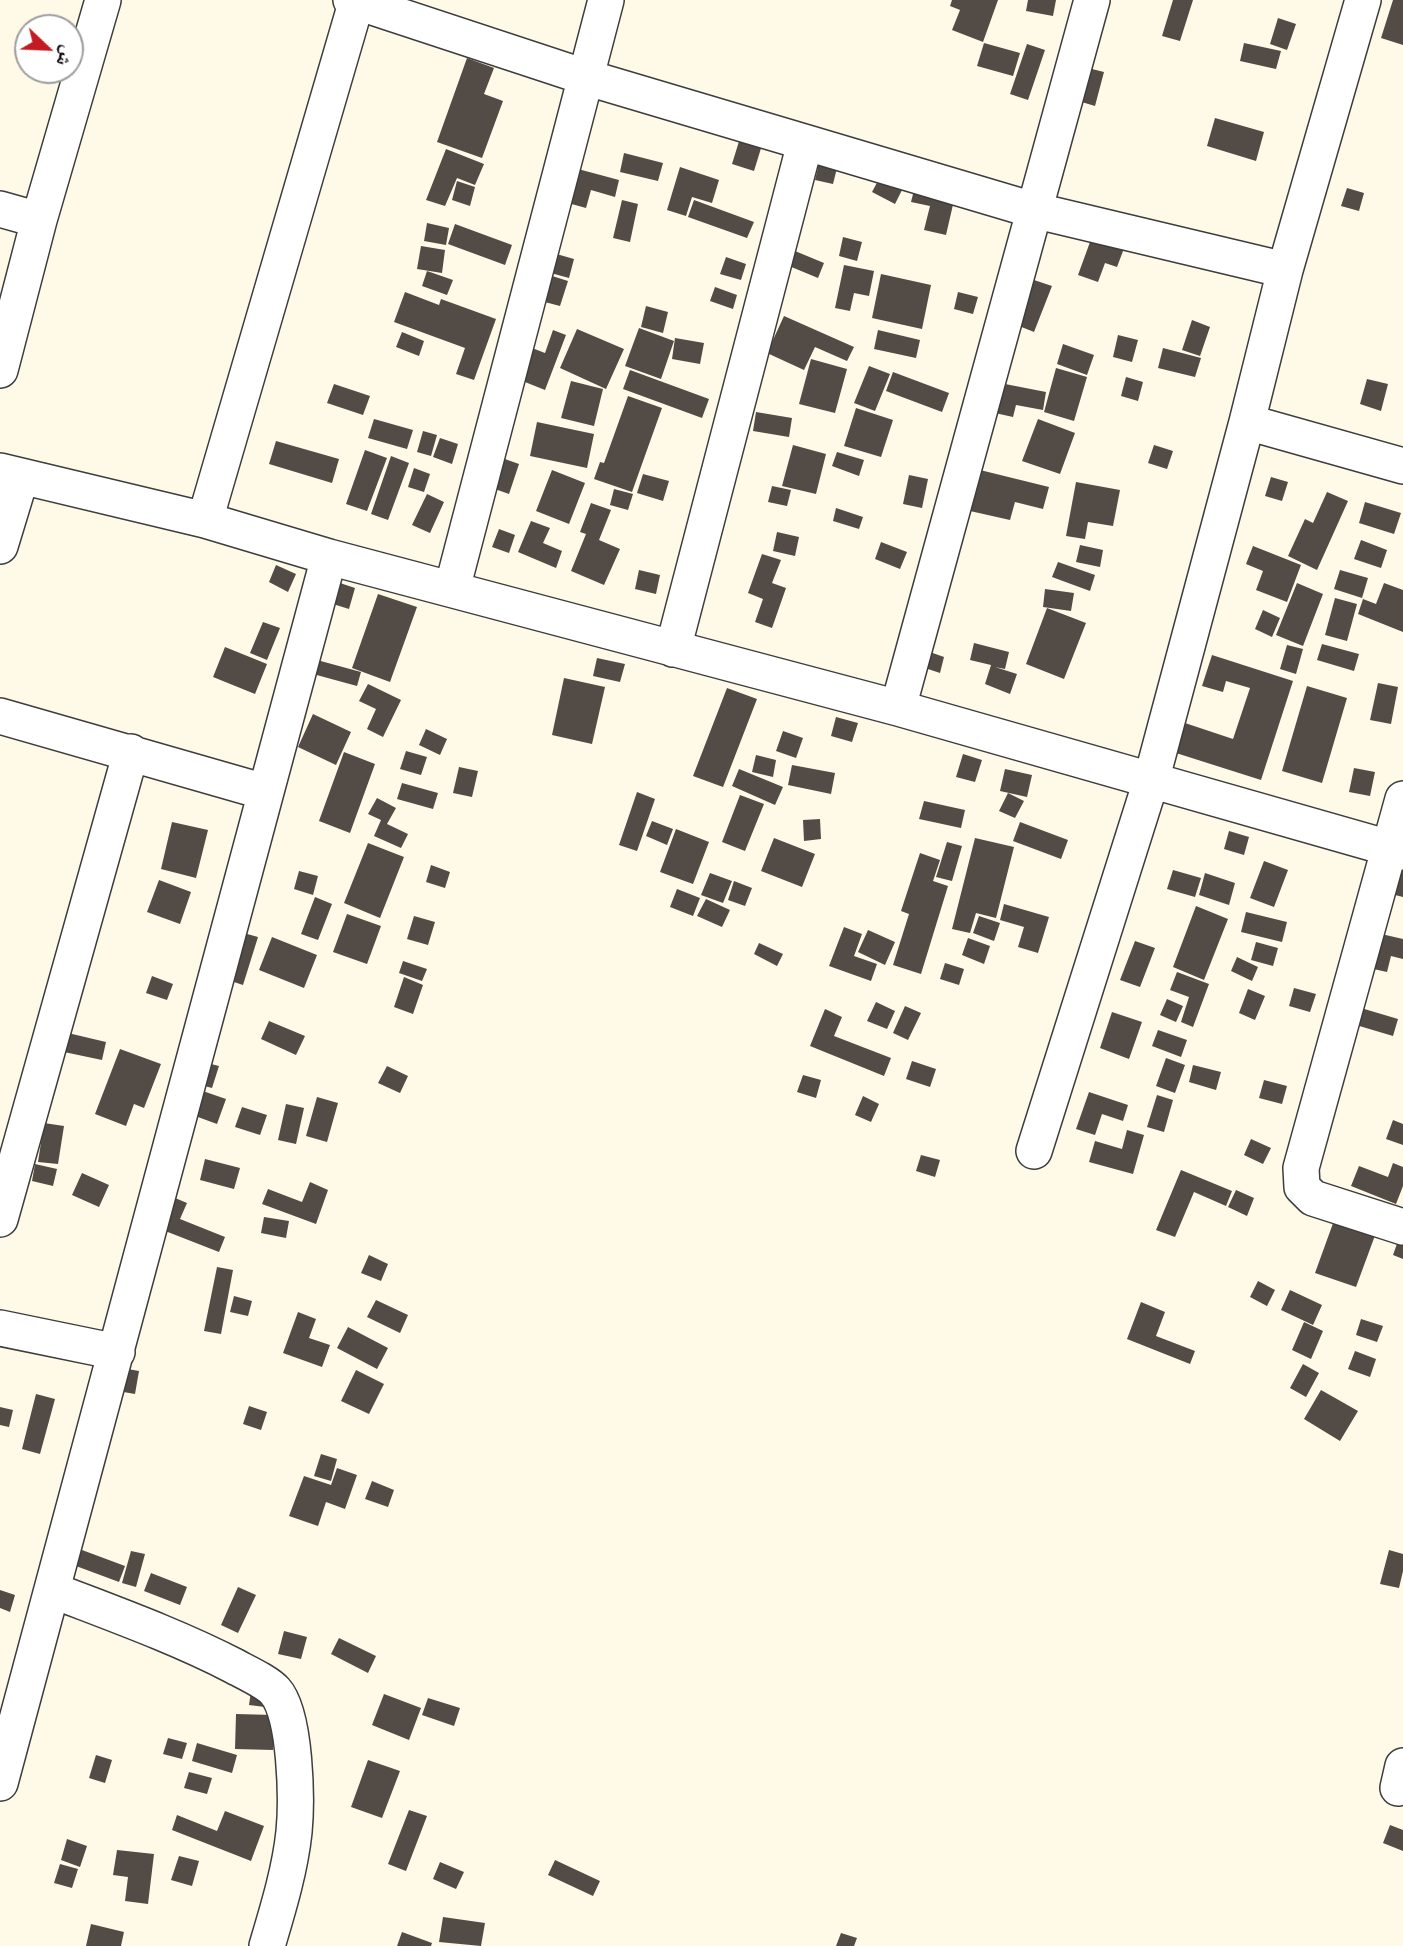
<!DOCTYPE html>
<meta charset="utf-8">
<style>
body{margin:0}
#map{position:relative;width:1403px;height:1946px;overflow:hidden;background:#fffae7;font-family:"IBM Plex Serif","Noto Naskh Arabic",serif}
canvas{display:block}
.north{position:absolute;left:14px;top:14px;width:70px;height:70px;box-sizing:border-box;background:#fff;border:2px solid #9d9d9d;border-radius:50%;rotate:113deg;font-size:19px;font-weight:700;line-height:28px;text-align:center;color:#0a0a0a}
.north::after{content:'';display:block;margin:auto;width:24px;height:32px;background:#c21b24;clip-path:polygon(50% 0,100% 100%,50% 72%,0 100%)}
</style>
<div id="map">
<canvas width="1403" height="1946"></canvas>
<div class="north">ش</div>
</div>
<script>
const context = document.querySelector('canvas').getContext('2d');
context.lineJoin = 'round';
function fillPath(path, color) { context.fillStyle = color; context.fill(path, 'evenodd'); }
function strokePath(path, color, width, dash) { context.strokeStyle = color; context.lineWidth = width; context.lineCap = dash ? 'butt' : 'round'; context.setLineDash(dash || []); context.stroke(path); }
const building = new Path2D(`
 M952,0H998L983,42L952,30L960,10L950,6Z
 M1028,0H1056L1053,16L1026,11Z
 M1173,0H1193L1180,41L1162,36Z
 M1393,0H1403V45L1381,38Z
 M1278,18L1296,24L1287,50L1270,44Z
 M984,43L1020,53L1013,76L977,66Z
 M1244,43L1281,51L1276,69L1240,61Z
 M1027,44L1045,50L1028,100L1010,94Z
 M467,58L494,68L484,94L503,101L482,158L437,142Z
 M1084,67L1104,72L1095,106L1075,100Z
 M1215,118L1264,132L1256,161L1207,146Z
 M740,138L762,145L754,171L732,164Z
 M446,149L484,164L475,185L457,178L445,206L426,200Z
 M624,153L663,163L658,181L620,172Z
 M820,159L838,164L833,184L815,180Z
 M680,167L719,180L712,203L692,197L686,216L667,210Z
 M578,169L619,180L615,197L591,190L586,208L568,203Z
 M881,175L904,186L895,204L872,192Z
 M457,181L475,187L470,206L452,200Z
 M915,186L955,196L946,235L924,230L930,206L911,202Z
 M1347,188L1364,193L1359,211L1341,206Z
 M622,200L638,204L630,242L613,238Z
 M694,200L754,222L747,238L688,217Z
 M427,223L449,228L446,245L424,241Z
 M455,224L512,245L505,265L448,244Z
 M1094,231L1126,243L1117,267L1105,263L1098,282L1078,275Z
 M843,237L862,242L857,261L839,256Z
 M421,246L445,250L442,273L417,269Z
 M795,251L824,263L818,278L789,266Z
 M553,253L574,259L569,278L547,272Z
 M726,257L746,264L741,280L720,274Z
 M844,265L874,271L869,296L854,293L850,311L835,308Z
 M427,271L453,280L447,295L422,286Z
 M881,274L931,285L922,329L872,318Z
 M549,275L568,281L560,306L541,301Z
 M1031,279L1052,286L1034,332L1014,324Z
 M715,287L737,295L733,309L710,301Z
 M405,292L439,305L441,299L496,319L474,380L456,374L465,348L394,322Z
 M958,292L978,297L973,314L954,309Z
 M646,306L668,312L663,333L641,327Z
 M784,316L854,347L847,361L815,347L804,370L767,353Z
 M1192,320L1210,327L1200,356L1182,350Z
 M639,328L674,341L661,379L625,366Z
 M577,329L624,349L606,389L560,368Z
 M553,330L566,335L545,390L520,380L532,348L545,353Z
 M878,330L920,340L916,358L874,349Z
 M402,332L424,341L419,356L396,347Z
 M1118,335L1138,340L1132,362L1113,357Z
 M675,338L704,343L700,364L672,359Z
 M1063,344L1094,355L1087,375L1057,364Z
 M1163,348L1201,358L1195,377L1158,368Z
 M811,359L847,369L835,413L799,404Z
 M869,366L890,374L875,411L854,403Z
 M1056,368L1087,377L1074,421L1044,412Z
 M630,370L709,399L702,418L623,389Z
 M893,372L949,393L942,412L886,391Z
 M1126,377L1143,382L1138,401L1121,396Z
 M1367,379L1388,384L1381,411L1360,404Z
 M571,381L603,389L594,426L561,418Z
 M1000,383L1046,392L1043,410L1016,405L1013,417L995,413Z
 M334,384L370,396L363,415L327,403Z
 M628,396L662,408L632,492L594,479L600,462L604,463Z
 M856,408L893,420L881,457L844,446Z
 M756,412L792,418L789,437L753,431Z
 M374,419L413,430L407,449L368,438Z
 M1038,419L1075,433L1060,474L1022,461Z
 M537,422L594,434L587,468L530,456Z
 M423,431L437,435L431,456L417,452Z
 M440,438L458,444L452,464L433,457Z
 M276,441L339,459L332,483L269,464Z
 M793,445L826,454L816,494L782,486Z
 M1154,445L1173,451L1167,469L1148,463Z
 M365,450L387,458L367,511L346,504Z
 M837,452L864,460L859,476L832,466Z
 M391,456L409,463L388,520L371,514Z
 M502,458L519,464L509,494L492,488Z
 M414,468L430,474L424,492L408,487Z
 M552,470L585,483L569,524L536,511Z
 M980,470L1049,487L1043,509L1015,502L1010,520L970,511Z
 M643,474L669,481L663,501L637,493Z
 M909,475L928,479L922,508L903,504Z
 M1271,477L1288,482L1282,501L1265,496Z
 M1076,482L1120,490L1113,526L1088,522L1085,539L1066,536Z
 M772,486L791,490L787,506L768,502Z
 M614,489L633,494L628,510L610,505Z
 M1327,492L1348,501L1317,570L1288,556L1305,519L1313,523Z
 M427,494L444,502L430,533L412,525Z
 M1365,502L1401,513L1394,534L1359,523Z
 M591,503L611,510L599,540L620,549L604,585L571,571L586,534L580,532Z
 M836,508L863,517L859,529L833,521Z
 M531,521L550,528L543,543L562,551L556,568L518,552Z
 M499,529L515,535L509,553L492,547Z
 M777,532L799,537L795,556L773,551Z
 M1361,540L1387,550L1381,568L1354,559Z
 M881,542L907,552L900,569L875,559Z
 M1080,545L1103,550L1100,567L1076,562Z
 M1253,546L1301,565L1287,602L1256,590L1263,571L1246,564Z
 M762,554L781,560L772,583L786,588L772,628L755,622L763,599L748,593Z
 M1058,562L1095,575L1090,591L1052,577Z
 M276,565L296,574L288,592L269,582Z
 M639,570L660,575L656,594L635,589Z
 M1340,570L1368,578L1362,598L1334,589Z
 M340,583L355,588L349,609L333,604Z
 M1297,583L1323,594L1303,646L1276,635Z
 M1384,583L1403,590V632L1358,614L1363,599L1376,604Z
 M1045,589L1074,593L1071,611L1043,607Z
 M378,594L417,607L390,682L352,668Z
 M1335,598L1357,604L1347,641L1325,635Z
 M1047,608L1086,623L1064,679L1026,664Z
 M1263,610L1280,618L1272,637L1255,629Z
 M263,622L280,628L267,660L250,653Z
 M974,643L1009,652L1005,669L995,667L1017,674L1010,694L985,684L991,665L970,660Z
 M1322,644L1359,654L1354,671L1317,660Z
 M1287,645L1303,649L1296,674L1280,669Z
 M225,647L267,664L255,694L213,677Z
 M927,651L944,657L940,673L922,667Z
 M1212,655L1293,681L1261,780L1176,753L1185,723L1233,739L1250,688L1226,681L1223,692L1202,686Z
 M597,658L625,664L620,682L593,676Z
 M317,660L361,672L357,686L313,674Z
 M564,678L605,687L592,744L552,735Z
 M1378,683L1398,687L1391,724L1370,720Z
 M368,684L401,700L383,737L367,729L376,709L359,701Z
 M1307,686L1347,698L1322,783L1282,771Z
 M727,688L757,699L723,787L693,776Z
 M313,714L351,732L336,765L298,747Z
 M836,717L858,723L852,742L831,736Z
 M426,729L447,739L440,755L419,745Z
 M783,731L803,738L796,758L776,751Z
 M406,751L427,757L421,775L400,769Z
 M344,752L375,764L350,833L319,821Z
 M963,754L982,760L975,782L956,777Z
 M756,755L776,760L773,777L752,772Z
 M792,765L835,773L831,794L788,785Z
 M459,767L478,771L472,797L453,793Z
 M1354,768L1375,772L1370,796L1349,792Z
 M739,769L783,787L775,805L732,786Z
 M1005,769L1032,775L1027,797L1000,791Z
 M402,783L438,793L433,809L397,799Z
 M637,792L655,799L637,851L619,845Z
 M1008,793L1024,801L1015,818L999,811Z
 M740,795L764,804L745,851L722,842Z
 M377,798L396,808L387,824L408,834L401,848L374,836L381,820L368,814Z
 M924,801L965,810L961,828L919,819Z
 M820,819L821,839L804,841L803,820Z
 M652,821L673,829L667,845L646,836Z
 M172,822L208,830L196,878L161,869Z
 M1020,822L1068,840L1061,859L1013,841Z
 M676,829L709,842L693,884L660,872Z
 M1229,831L1249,837L1244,855L1224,849Z
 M774,838L815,854L802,887L761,871Z
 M975,838L1014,847L996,918L976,913L970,933L952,929Z
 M947,842L962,846L952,881L936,877Z
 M368,843L404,857L380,918L344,903Z
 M920,853L940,860L933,881L948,886L921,974L893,965L909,914L901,911Z
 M1264,861L1288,870L1274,907L1250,898Z
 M431,865L450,872L445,888L426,882Z
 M1402,869H1403V897L1395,895Z
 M1173,870L1201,878L1195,897L1167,889Z
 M299,871L318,876L313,895L294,889Z
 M710,873L732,881L723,903L701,895Z
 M1205,873L1235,883L1229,905L1199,895Z
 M159,880L191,892L180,924L147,912Z
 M734,881L752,888L745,906L728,900Z
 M677,889L700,898L693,916L670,907Z
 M315,897L332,904L318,940L301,934Z
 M706,899L730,910L722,927L697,916Z
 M1004,904L1049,917L1038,953L1018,947L1024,927L1000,920Z
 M1196,906L1228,919L1204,980L1173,967Z
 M1246,912L1287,922L1282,942L1241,932Z
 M347,914L381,926L367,964L333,952Z
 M414,916L435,922L428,945L407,939Z
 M979,916L1000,923L994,941L973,933Z
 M844,927L862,934L854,956L877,964L871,981L829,966Z
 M868,930L895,942L885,965L858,952Z
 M240,932L258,937L243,985L225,979Z
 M1377,933L1403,939V959L1391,956L1387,972L1369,968Z
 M272,937L317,955L304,988L259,970Z
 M968,938L990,946L984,964L962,955Z
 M1135,941L1155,948L1140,987L1120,980Z
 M1256,942L1278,948L1273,966L1251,960Z
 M759,943L783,954L777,966L754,954Z
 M1237,957L1258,967L1252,981L1231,971Z
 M403,961L427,969L422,981L399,973Z
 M945,963L964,969L959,985L940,979Z
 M1177,972L1209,984L1193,1027L1181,1022L1189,997L1170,990Z
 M152,976L173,984L167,1000L146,993Z
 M404,977L423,985L413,1014L394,1007Z
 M1294,988L1316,994L1310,1012L1289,1006Z
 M1248,989L1265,996L1255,1020L1239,1013Z
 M1167,999L1183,1006L1176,1022L1160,1015Z
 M876,1002L895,1011L887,1029L867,1021Z
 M905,1006L921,1013L908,1040L893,1033Z
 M1361,1008L1398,1019L1393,1036L1356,1025Z
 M825,1009L842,1017L834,1036L891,1058L884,1076L810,1046Z
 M1112,1012L1142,1022L1129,1059L1100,1048Z
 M269,1021L305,1036L296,1055L261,1039Z
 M1158,1030L1187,1040L1181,1057L1152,1046Z
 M68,1033L106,1042L102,1060L64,1052Z
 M120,1049L161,1064L144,1108L134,1104L126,1126L95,1114Z
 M1166,1058L1185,1065L1175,1093L1156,1086Z
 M912,1061L936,1069L930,1087L906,1079Z
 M203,1062L219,1066L212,1088L197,1084Z
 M1193,1065L1221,1072L1216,1090L1189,1082Z
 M387,1066L408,1076L400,1093L378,1083Z
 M803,1075L821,1080L816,1098L797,1092Z
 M1264,1080L1287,1086L1282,1104L1259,1098Z
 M197,1089L226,1099L217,1124L187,1113Z
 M1089,1092L1128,1105L1123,1121L1102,1114L1095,1135L1076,1129Z
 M1157,1095L1173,1100L1164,1132L1147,1127Z
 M863,1096L879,1104L871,1122L855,1115Z
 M317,1097L338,1103L327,1142L306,1136Z
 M286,1104L304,1108L296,1144L278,1140Z
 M242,1107L267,1115L260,1135L235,1127Z
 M1393,1120L1403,1124V1145L1386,1139Z
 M44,1123L64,1126L58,1164L38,1162Z
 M1127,1130L1144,1135L1133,1174L1089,1162L1095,1141L1122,1149Z
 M1251,1139L1271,1148L1263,1164L1244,1155Z
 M921,1155L940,1160L935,1177L916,1171Z
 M205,1159L240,1168L234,1189L200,1180Z
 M1393,1163L1403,1167V1186L1396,1204L1351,1186L1359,1166L1388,1177Z
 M35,1164L57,1169L53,1186L32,1181Z
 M1181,1170L1232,1191L1226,1206L1194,1192L1175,1237L1156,1230Z
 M82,1173L109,1185L99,1207L72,1195Z
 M310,1182L328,1190L316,1224L262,1204L268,1189L302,1202Z
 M1236,1190L1254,1198L1247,1216L1228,1207Z
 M168,1195L187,1203L180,1219L225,1237L219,1252L155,1227Z
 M1336,1215L1377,1230L1356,1287L1315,1273Z
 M264,1217L289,1221L286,1238L261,1233Z
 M1399,1238L1403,1240V1259L1393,1255Z
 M369,1255L388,1264L381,1281L361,1273Z
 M217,1267L233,1270L221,1334L204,1331Z
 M1258,1281L1275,1290L1267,1306L1250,1297Z
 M1290,1290L1322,1305L1313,1325L1281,1310Z
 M234,1296L252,1301L248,1316L230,1312Z
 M376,1300L408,1315L400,1333L367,1317Z
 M1141,1302L1165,1312L1156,1336L1195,1351L1190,1364L1127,1339Z
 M298,1312L316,1319L309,1338L330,1345L322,1367L283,1353Z
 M1361,1319L1383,1326L1377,1342L1356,1335Z
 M1304,1322L1323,1331L1311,1359L1292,1350Z
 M348,1327L388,1348L377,1369L337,1348Z
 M1355,1351L1376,1359L1370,1377L1348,1369Z
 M1303,1364L1319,1373L1306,1397L1290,1388Z
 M122,1368L139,1371L135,1394L118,1391Z
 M356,1370L384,1384L369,1414L341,1401Z
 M1321,1390L1358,1411L1340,1441L1304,1419Z
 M36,1394L55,1399L40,1454L22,1449Z
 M249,1406L267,1412L261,1430L243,1424Z
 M0,1407L13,1410L9,1427L0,1425Z
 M321,1454L337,1459L331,1481L314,1476Z
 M337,1468L357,1475L345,1509L326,1502L318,1526L289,1516L304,1476L331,1485Z
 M372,1481L394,1490L388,1507L365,1499Z
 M82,1550L125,1566L119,1582L76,1566Z
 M1389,1550L1403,1554V1571L1399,1588L1380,1584Z
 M131,1551L145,1554L136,1587L122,1583Z
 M151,1573L187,1587L180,1605L144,1591Z
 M238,1587L256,1595L238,1633L221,1625Z
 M0,1590L15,1595L10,1612L0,1608Z
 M284,1631L307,1637L301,1659L278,1654Z
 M339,1638L376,1656L368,1673L331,1654Z
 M252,1684L273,1708L249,1705Z
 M384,1694L421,1708L409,1740L372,1725Z
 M428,1698L460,1708L454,1726L422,1715Z
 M236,1714L274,1715L273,1750L235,1749Z
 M168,1738L187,1743L182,1759L163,1754Z
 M197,1743L237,1755L232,1773L192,1761Z
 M96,1755L112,1760L105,1783L89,1778Z
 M368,1760L400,1771L382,1818L351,1807Z
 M189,1772L212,1778L207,1794L184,1788Z
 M409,1810L427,1816L406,1871L388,1864Z
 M225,1811L264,1826L251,1861L172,1830L177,1815L217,1831Z
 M1390,1825L1403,1830V1851L1383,1843Z
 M67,1839L87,1846L80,1867L61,1860Z
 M117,1850L154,1854L148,1904L125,1901L128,1877L113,1875Z
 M179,1856L199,1861L192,1886L171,1880Z
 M555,1860L600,1881L593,1896L548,1875Z
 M440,1862L464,1872L456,1889L433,1879Z
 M60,1864L78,1869L72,1888L54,1883Z
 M443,1917L485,1923L481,1946L439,1942Z
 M91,1924L124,1932L121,1946H86Z
 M402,1932L432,1943L431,1946H397Z
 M841,1933L857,1938L854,1946H836Z`);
const minor = new Path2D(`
 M351,0L585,77L1033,210L1285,270
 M0,209L39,220
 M0,370L39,220L103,0
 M1247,422L1403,466
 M0,471L205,520L329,557L898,708L1403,852
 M205,520L357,0
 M0,546L21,477
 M452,589L606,0
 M673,649L805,143
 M898,708L1092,0
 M0,716L265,792
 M1403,799L1301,1168L1302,1187L1313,1198L1403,1227
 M1034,1151L1151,781L1247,422L1285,270L1363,0
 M0,1219L131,752
 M0,1328L117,1352
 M52,1590C114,1614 176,1636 234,1666C245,1672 267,1682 275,1691C296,1714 297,1801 294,1832C290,1870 278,1909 267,1946
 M0,1783L329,557
 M1398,1788L1403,1766`);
fillPath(building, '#534b46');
strokePath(minor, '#3d3d3d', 38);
strokePath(minor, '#fff', 35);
</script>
